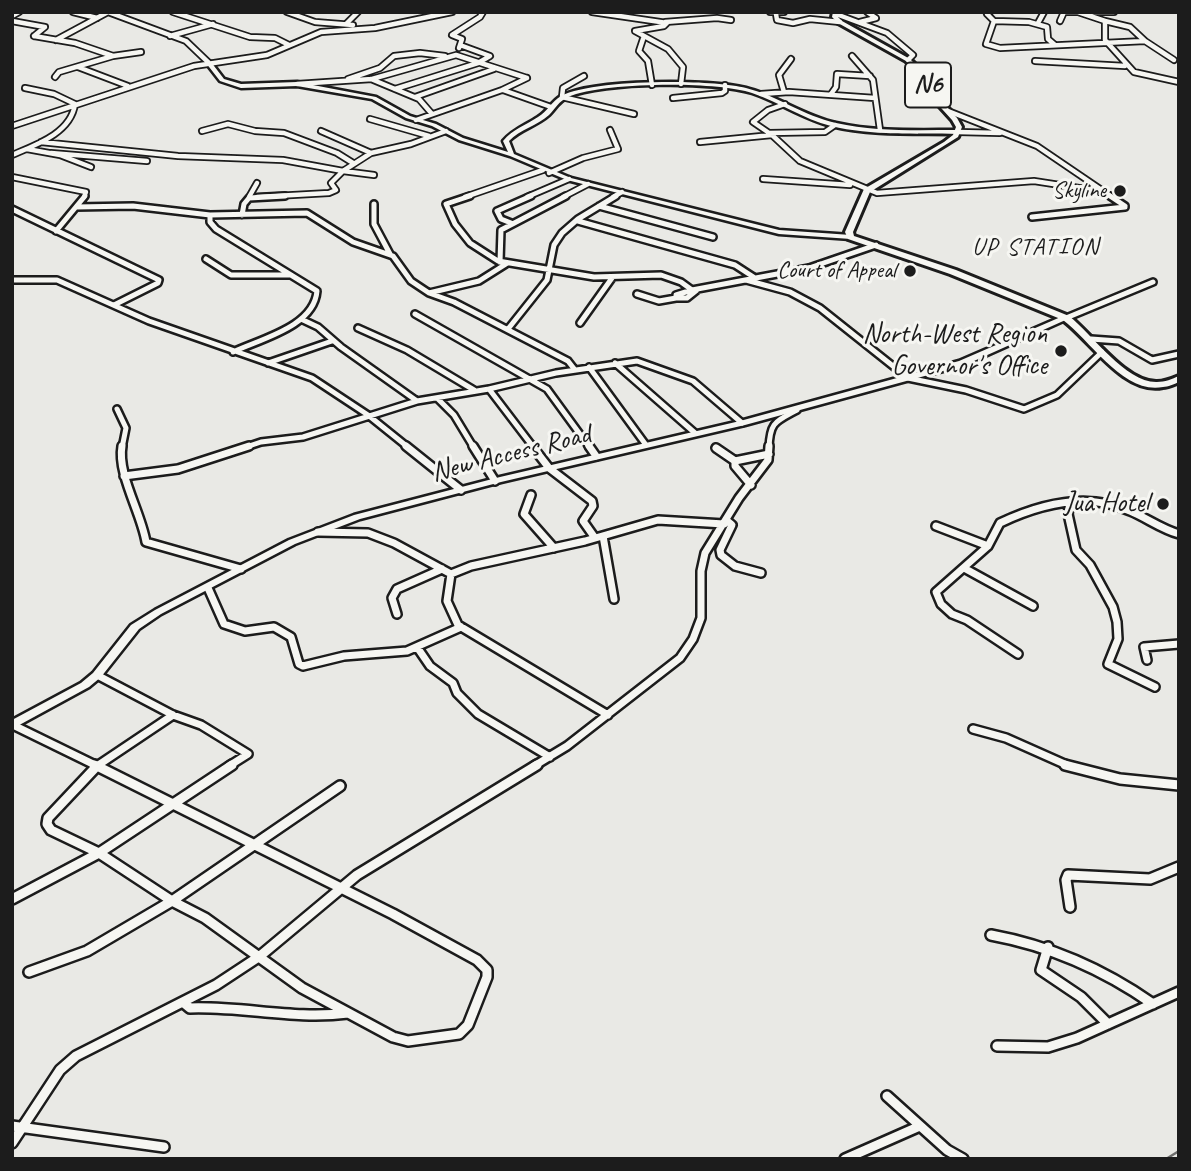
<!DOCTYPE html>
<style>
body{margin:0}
#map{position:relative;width:1191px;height:1171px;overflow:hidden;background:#e9e9e5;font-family:Caveat,sans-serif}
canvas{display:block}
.frame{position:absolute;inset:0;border:14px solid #1c1c1c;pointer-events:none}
</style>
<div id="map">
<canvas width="1191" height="1171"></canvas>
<div class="frame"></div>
</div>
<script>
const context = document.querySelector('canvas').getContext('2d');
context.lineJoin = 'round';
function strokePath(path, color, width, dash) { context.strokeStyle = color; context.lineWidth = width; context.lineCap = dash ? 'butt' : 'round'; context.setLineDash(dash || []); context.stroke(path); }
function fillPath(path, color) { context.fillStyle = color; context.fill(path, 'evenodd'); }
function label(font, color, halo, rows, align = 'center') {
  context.font = font + ' Caveat,sans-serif'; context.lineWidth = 6; context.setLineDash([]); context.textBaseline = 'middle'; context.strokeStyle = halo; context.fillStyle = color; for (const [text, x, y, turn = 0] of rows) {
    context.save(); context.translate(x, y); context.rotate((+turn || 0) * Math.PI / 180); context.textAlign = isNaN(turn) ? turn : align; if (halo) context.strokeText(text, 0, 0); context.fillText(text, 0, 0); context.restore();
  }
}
const stream = new Path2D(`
 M1166,1159L1179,1151`);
const minorFar3 = new Path2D(`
 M73,12L97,18
 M108,12L186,41L209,63
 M173,12L250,37L275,38L289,45
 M287,12L315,22L353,25
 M592,12L667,23L664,26L635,31L668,49L683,67L681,84
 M770,12H784
 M990,12L987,14L994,21L986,44L1000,48L1145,41L1130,27L1105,21
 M1066,12H1114
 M1078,12L1105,21V40L1134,72L1179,82
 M776,14L777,20L793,23L810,19L840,22
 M836,14L887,33L913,55L908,60
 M12,16L19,12
 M12,21L45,27L34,36
 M994,21L1029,22L1047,27L1048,39L1055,45
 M1060,21L1064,12
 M665,22L717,18L731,20
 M860,22L876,18L867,12
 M1038,23L1044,12
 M346,24L358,12
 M34,36L75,43L113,56
 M170,36L213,24
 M644,36L639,51L648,61L652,85
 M56,40L108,12
 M1145,41L1174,60
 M459,48L462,39L452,35L480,17L483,12
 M852,56L873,80L880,130
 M1035,61L1125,66
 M78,67L128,86
 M584,76L563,88L562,97L634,114
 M55,77L59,72L113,56L141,52
 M348,79L380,68L394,56L420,53L445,56
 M371,79L419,99L432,114
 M297,84L372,79L456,55L527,78
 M395,89L478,63L490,56L460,45
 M503,90L551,107
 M784,92L779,75L791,59
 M761,94L789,92L875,98
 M831,94L836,87L837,74L870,76
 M415,97L494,69
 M673,98L722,93L725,91V85
 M948,111L1037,146L1112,197
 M370,119L429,136
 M416,120L502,90L527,78
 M12,126L194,66L267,55L321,32L375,28L452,12
 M202,131L228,124L255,131L284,133L337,153L353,163
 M321,131L371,153
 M958,132L1000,133
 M769,133L825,132L835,125
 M772,135L753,122L768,110L785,104
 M41,142L178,156L283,160L343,171L371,153L411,144L446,131
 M700,142L772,135L800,161L877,193L1034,181L1105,192
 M27,149L60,155L91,167
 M51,153L147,161
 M12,155C36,145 71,133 75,104L54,94L25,88
 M549,173L583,158L618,149L610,130
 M12,177L86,192L84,197
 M763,179L850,185
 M249,197L257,183
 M257,197L329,193L336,190L331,183L343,171L374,175
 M465,197L543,170
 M527,197L569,179
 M563,197L588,184
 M613,197L622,192`);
const minorFar2 = new Path2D(`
 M470,196L446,204L455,224L470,243L498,261L594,277L661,275L681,282L692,290
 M1110,196L1125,206
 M374,204V224L390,254
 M599,206L713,237
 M76,207L133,206L210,215L307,213L353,242L393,256L411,281L429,293L454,302L568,361L575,370
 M12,209L159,280L158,283L114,305
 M210,215V222L216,229L317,291C314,327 260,339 233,352
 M242,215L244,204L249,198L285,196
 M1032,217L1125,207
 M578,221L735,265L755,278
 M511,223L501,219L497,211L531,196
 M56,231L85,196
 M206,259L231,275H291
 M500,262L501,230L566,196
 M12,280H57L149,321L312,378L368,415L409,448
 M746,280L790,292L820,308L908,378L966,390L1024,409L1057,395L1102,352
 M697,290L687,298H676V295L692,290L809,268L876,245
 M429,293L479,281L506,264
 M637,294L659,301L676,298
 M415,314L547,389L590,448
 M1066,318L1153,282
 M301,319L318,327L341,347L417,401L489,389
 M580,323L612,278
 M358,328L407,350L474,390
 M508,329L547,280L554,245L562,233L578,219L616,196
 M1091,339L1119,341L1152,360L1179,354
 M268,363L332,341
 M615,363L695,433
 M589,367L646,445
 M438,399L454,415L474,448
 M117,409L126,428L122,448
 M243,448L261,442L303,437L417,401
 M534,448L489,389L556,373L637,361L693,381L742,423
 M769,448C770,422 775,422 797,410`);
const minorFar1 = new Path2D(`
 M122,446C117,474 141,512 146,542L241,569
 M406,446L461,490
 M473,446L495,481
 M532,446L549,468L592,501L593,506L583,521L595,538
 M589,446L596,456
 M716,448L735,461
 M124,476L178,469L249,446
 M751,485L735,466V461L769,454
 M531,495L524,514L554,548
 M1070,503L1068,514L1076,550L1090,565L1113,607L1117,622L1118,639L1108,664L1155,687
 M726,520L732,525L720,550L721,555L735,566L761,573
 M936,526L988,546
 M318,532L368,533L394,543L451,574
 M603,536L614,599
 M964,568L1033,606
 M208,588L224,624L245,631L274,627L291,637L299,664L303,666L344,656L407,651L461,627
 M397,614L392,598L397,589L442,569
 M417,647L430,666L453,683L457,693L478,714L550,757
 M1018,654L967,620L952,614L941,604L936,592L988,546L1000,523C1040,504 1088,492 1130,511C1147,518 1161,529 1179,534
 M1147,660L1144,647L1179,644
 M97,675L173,715L201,725L248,754L229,766
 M608,715L458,625L447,601L451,574L471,566L585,541L658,520L724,524
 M13,725L97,766
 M973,729L1006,738L1069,766
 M97,766L173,715
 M534,766L567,746L680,658L693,639L701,618V571L705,553L739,498L768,460L769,446`);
const minor = new Path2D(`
 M94,765L97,766
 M1065,765L1120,779L1179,785
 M97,766L393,914L477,960L487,970V977L468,1025L459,1034L408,1041L393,1037L302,988L205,918L172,901L99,853L51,830L47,824L48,818Z
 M12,899L99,853L232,765
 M1070,907L1066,880L1068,875L1150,879L1179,867
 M991,935C1051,946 1103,969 1153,1004
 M1048,947L1041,970L1081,997L1108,1024
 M29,972L87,951L172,901L340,786
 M184,1003L190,1008C243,1006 295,1020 348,1013
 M997,1046L1048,1047L1077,1038L1179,992
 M887,1096L947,1150L963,1159
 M12,1126L164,1147
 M12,1143L60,1070L76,1056L216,985L260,956L357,875L537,765
 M845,1159L920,1126`);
const tertiary = new Path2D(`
 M207,62H211L224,79L241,84L297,82L376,97L410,116L436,124L463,138L508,152L503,141C513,129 526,125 538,117C547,112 552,101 561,96C593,79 711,79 746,88C778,96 804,116 836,123C876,132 917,130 958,130L961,132L958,134C916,133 872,136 831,126C803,119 779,102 752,93C716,81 603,82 568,97C559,101 555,109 549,115C537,126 520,129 509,141L514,154L571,178L779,230L851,235L854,237L851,239L779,234L567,180L510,156L459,140L432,126L406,118L372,99L297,86L241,88L220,81L206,63Z`);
const secondary = new Path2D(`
 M1063,316H1069L1070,318L965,365L745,425L501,482L360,519L295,544L161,614L139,629L101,677L89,687L12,729V720L81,683L93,673L131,625L155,610L289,540L354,515L500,477L740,421L959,361Z`);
const trunk = new Path2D(`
 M833,12H839L838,17L842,21L910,59L923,72L937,96L957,118L962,127L958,137L870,192L853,232L854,236L956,270L1069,316C1093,335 1126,383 1157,382C1165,382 1172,379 1179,376V382C1174,384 1168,387 1163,387C1124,395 1091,341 1063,320L950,274L848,239L845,232L864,189L944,142L953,135L956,127L952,120L932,98L918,74L906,61L838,23L832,17Z`);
const markers = [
 [1120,191,7,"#1c1c1c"],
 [910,271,7,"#1c1c1c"],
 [1061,351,7,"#1c1c1c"],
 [1163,504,7,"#1c1c1c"]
];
const farPoinames = [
 ["Skyline",1106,191],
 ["Court of Appeal",896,271]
];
const farNeighbourhoodnames = [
 ["UP STATION",1036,248]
];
const shields = [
 [928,85,46]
];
const shieldNames = [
 ["N6",928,85]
];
const poiNames = [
 ["North-West Region",1047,335],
 ["Governor's Office",1047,367],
 ["Jua Hotel",1149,504]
];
const streetNames = [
 ["New Access Road",511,454,-14]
];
strokePath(stream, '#6d6d6c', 2.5);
strokePath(minorFar3, '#1c1c1c', 8);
strokePath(minorFar2, '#1c1c1c', 10);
strokePath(minorFar1, '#1c1c1c', 12);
strokePath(minor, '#1c1c1c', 14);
strokePath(tertiary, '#1c1c1c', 5);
strokePath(secondary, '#1c1c1c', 5);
strokePath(trunk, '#1c1c1c', 6);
strokePath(minorFar3, '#f6f6f2', 4.5);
strokePath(minorFar2, '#f6f6f2', 5);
strokePath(minorFar1, '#f6f6f2', 7);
strokePath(minor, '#f6f6f2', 9);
fillPath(tertiary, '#f6f6f2');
fillPath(secondary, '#f6f6f2');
fillPath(trunk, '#f6f6f2');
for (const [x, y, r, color] of markers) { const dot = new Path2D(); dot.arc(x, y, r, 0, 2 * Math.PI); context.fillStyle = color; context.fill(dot); strokePath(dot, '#f6f6f2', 2.5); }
label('23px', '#1c1c1c', '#f6f6f2', farPoinames, 'right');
context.letterSpacing = '2px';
label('24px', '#1c1c1c', '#f6f6f2', farNeighbourhoodnames);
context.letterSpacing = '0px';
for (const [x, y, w] of shields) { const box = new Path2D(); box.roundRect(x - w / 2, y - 22.5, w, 45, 5); context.fillStyle = '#f6f6f2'; context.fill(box); strokePath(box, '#1c1c1c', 2); }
label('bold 26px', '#1c1c1c', null, shieldNames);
label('28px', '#1c1c1c', '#f6f6f2', poiNames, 'right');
label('28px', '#1c1c1c', '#f6f6f2', streetNames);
</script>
